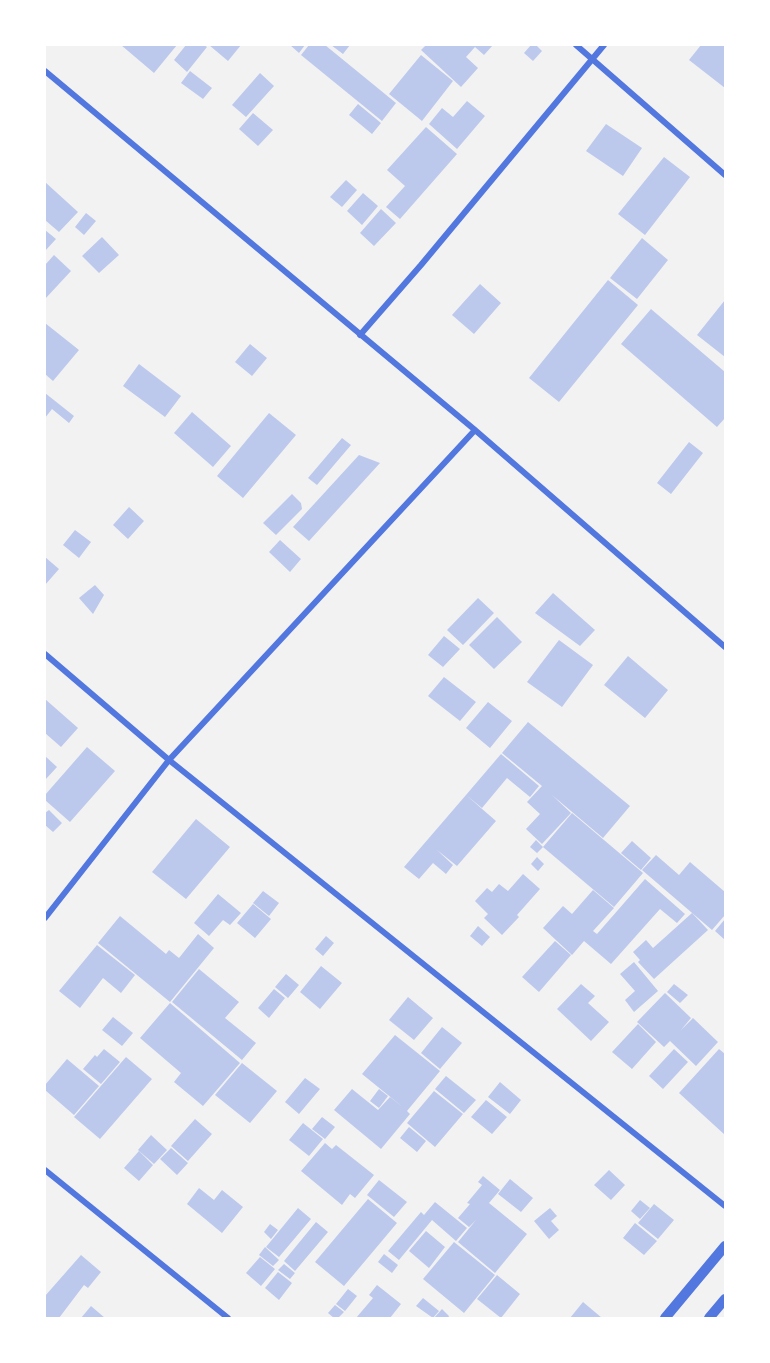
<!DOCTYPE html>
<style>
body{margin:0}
#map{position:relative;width:770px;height:1363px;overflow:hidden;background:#f2f2f2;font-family:Cabin,sans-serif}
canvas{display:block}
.frame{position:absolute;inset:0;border:46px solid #fff;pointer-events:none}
</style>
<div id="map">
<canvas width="770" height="1363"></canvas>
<div class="frame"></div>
</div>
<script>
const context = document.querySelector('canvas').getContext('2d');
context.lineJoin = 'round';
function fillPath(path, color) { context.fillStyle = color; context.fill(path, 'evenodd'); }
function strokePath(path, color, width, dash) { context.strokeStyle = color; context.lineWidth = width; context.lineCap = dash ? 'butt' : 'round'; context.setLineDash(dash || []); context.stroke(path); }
const building = new Path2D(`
 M121,45H177L154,73Z
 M186,45H204L207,47L187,72L174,60Z
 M209,45H241L228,61Z
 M290,45H305L299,53Z
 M309,45H325L396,103L382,121L301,55Z
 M331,45H350L343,54Z
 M426,45H493L484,55L475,47L466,57L478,68L461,87L421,50Z
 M531,45H536L542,51L533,61L524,53Z
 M701,45H725V88L689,60Z
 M421,55L453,81L422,121L389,94Z
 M190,71L212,88L203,99L181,83Z
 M260,73L274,86L246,117L232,105Z
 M467,101L485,116L457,149L429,124L442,108L453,117Z
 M358,104L381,123L372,134L349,115Z
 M253,113L273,130L258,146L239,129Z
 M606,124L642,148L623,176L586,151Z
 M426,127L457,154L400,219L386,207L405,186L387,170Z
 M664,157L690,177L645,235L618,214Z
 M346,180L357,190L342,207L330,197Z
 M45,182L78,212L59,232L45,220Z
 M363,193L378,206L362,225L347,211Z
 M381,209L396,223L374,246L360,233Z
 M86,213L96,221L84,235L75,227Z
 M45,230L56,239L45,251Z
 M102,237L119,255L99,273L82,256Z
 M642,238L668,260L637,299L610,278Z
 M54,255L71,271L45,299V265Z
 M608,280L638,305L559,402L529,378Z
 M480,284L501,303L474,334L452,315Z
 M725,300V357L697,335Z
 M651,309L725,372V418L717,427L621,344Z
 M45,323L79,350L53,381L45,374Z
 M250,344L267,358L252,376L235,362Z
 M139,364L181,396L165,417L123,386Z
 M45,393L74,416L69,423L52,409L45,418Z
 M192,412L231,446L213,467L174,433Z
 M269,413L296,435L243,498L217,476Z
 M342,438L351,445L317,485L308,478Z
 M689,442L703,453L671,494L657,483Z
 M359,455L380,463L309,541L293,527Z
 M292,494L301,503L302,509L276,535L263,523Z
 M129,507L144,521L128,539L113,525Z
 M75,530L91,542L79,558L63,545Z
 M280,540L301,559L290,572L269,552Z
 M45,557L59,569L45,585Z
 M95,585L104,595L93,614L79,598Z
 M553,593L595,630L580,646L535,613Z
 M478,598L494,613L463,645L447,630Z
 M497,617L522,642L494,669L469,645Z
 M444,636L460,649L443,667L428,655Z
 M559,640L593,665L562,707L527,682Z
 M628,656L668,690L645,718L604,685Z
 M444,677L476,702L460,721L428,696Z
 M45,699L78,728L61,747L45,733Z
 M488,702L512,721L490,748L466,728Z
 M528,722L630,806L603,838L552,795L571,813L542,844L526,829L540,814L527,802L542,786L502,753Z
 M87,747L115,771L70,822L45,800V795Z
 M501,754L539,786L530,797L507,778L482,808L466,795Z
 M45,756L57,767L45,780Z
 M466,795L496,821L457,866L437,850L453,865L446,874L433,863L419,879L404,867Z
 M49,810L62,823L53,832L45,825V813Z
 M572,813L643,873L614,907L543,847Z
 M196,819L230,847L186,899L152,872Z
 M536,840L543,847L537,853L530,847Z
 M632,841L651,858L641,870L621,853Z
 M656,855L679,875L690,862L725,892V915L712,930L642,870Z
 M537,857L544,864L538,871L531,864Z
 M523,874L540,889L517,915L519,917L502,935L484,918L488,914L475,901L487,888L492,892L499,884L508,891Z
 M645,879L685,914L677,923L660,909L611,964L584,941L572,955L543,928L563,906L572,914L593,890L614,908L593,931L597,934Z
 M263,891L279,903L269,916L253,903Z
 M218,894L241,913L230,925L223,920L209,936L194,923Z
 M253,904L271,919L255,938L237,923Z
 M692,913L708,930L654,979L638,962L640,960L633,952L646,940L653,948Z
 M120,916L166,954L169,950L179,958L198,934L214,948L170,1002L98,943Z
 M725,919V940L715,931Z
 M478,926L490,937L482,946L470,936Z
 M326,936L334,943L323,956L315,949Z
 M555,941L571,955L539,992L522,977Z
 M97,945L135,975L121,993L103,978L80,1008L59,991Z
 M634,962L658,991L634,1012L625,1000L635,991L620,974Z
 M321,966L342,983L320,1009L300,992Z
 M199,969L239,1002L225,1018L256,1043L242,1060L172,1002Z
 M286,974L299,985L288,998L275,987Z
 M581,984L595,996L588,1003L609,1022L591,1041L557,1009Z
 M674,984L688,995L680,1003L667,992Z
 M274,989L285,998L269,1018L258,1008Z
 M665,993L691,1018L681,1030L693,1018L718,1042L696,1066L670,1041L664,1047L637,1022Z
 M408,997L433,1018L414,1040L389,1020Z
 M170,1003L240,1063L203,1106L174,1082L181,1073L140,1038Z
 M113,1017L133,1033L122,1046L102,1030Z
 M638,1024L656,1042L632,1069L612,1052Z
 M442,1027L462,1043L440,1069L421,1053Z
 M395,1035L440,1071L407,1111L410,1114L381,1149L334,1110L352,1089L378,1110L390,1097L404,1108L362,1074Z
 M104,1049L120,1062L101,1084L83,1069L95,1055L97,1057Z
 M674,1049L688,1062L663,1089L649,1076Z
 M719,1049L725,1054V1135L679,1093Z
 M126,1057L152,1079L100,1139L74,1117Z
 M67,1059L99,1086L74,1115L45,1090V1085Z
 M242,1063L277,1091L250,1123L215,1095Z
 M446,1076L476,1100L464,1113L435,1089Z
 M305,1078L320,1089L299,1114L285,1102Z
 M500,1082L521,1100L510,1114L488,1097Z
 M379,1089L388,1096L379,1108L370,1101Z
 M434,1091L463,1114L435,1147L407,1123Z
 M486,1100L507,1117L492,1134L471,1117Z
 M322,1117L335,1127L325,1139L312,1129Z
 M195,1119L212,1134L188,1161L171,1146Z
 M303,1123L323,1139L309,1156L289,1140Z
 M409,1127L426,1141L417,1152L400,1138Z
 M151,1135L167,1150L154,1164L138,1150Z
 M325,1143L332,1149L336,1145L374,1175L355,1198L350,1194L342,1205L301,1171Z
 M171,1148L188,1163L177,1175L160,1159Z
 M139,1151L153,1165L139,1181L124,1168Z
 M609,1170L625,1185L611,1200L594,1185Z
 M483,1176L500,1190L489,1203L527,1234L495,1273L458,1242L476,1220L469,1227L458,1218L470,1204L467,1203L482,1185L478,1182Z
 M510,1179L533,1198L521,1212L498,1194Z
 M379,1180L407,1202L394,1217L367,1195Z
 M199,1188L214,1200L222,1190L243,1207L222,1233L187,1204Z
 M368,1199L397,1223L344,1286L315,1262Z
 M640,1200L650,1208L640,1219L631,1211Z
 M435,1202L467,1228L456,1241L432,1220L399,1260L388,1251L421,1212L424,1215Z
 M654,1204L674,1220L658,1239L638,1223Z
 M298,1208L311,1219L279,1257L266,1247Z
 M550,1208L557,1216L551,1221L559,1230L549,1239L534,1221Z
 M316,1222L328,1232L295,1271L284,1261Z
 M635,1223L657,1241L644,1255L623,1238Z
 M270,1224L278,1230L271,1239L264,1232Z
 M426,1231L445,1247L429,1268L409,1251Z
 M454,1242L495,1275L464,1313L423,1279Z
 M265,1247L279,1260L273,1266L259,1255Z
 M384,1254L398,1265L392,1273L378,1262Z
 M81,1255L101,1272L88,1288L84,1285L59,1318H45V1296Z
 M260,1257L275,1269L261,1286L246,1273Z
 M284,1264L295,1273L290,1279L278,1270Z
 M278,1272L292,1283L279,1300L265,1288Z
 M497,1275L520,1294L501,1318L477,1299Z
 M377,1285L401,1304L390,1318H356L373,1298L369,1295Z
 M348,1289L357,1296L345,1311L336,1304Z
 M423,1298L439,1311L433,1318L416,1306Z
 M583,1302L602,1318H570Z
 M335,1305L344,1312L338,1318H334L328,1313Z
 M91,1306L105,1318H81Z
 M442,1309L449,1316L448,1318H434Z`);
const minor = new Path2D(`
 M576,45L725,175
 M45,71L475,430L725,647
 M360,335L421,265L604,45
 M45,654L169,760L725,1206
 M45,918L169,760L475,430
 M45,1170L228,1318`);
const tertiary = new Path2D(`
 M665,1318L725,1246
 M709,1318L725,1299`);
fillPath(building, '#bdc9ec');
strokePath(minor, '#5277de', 6);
strokePath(tertiary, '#5277de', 10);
</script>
